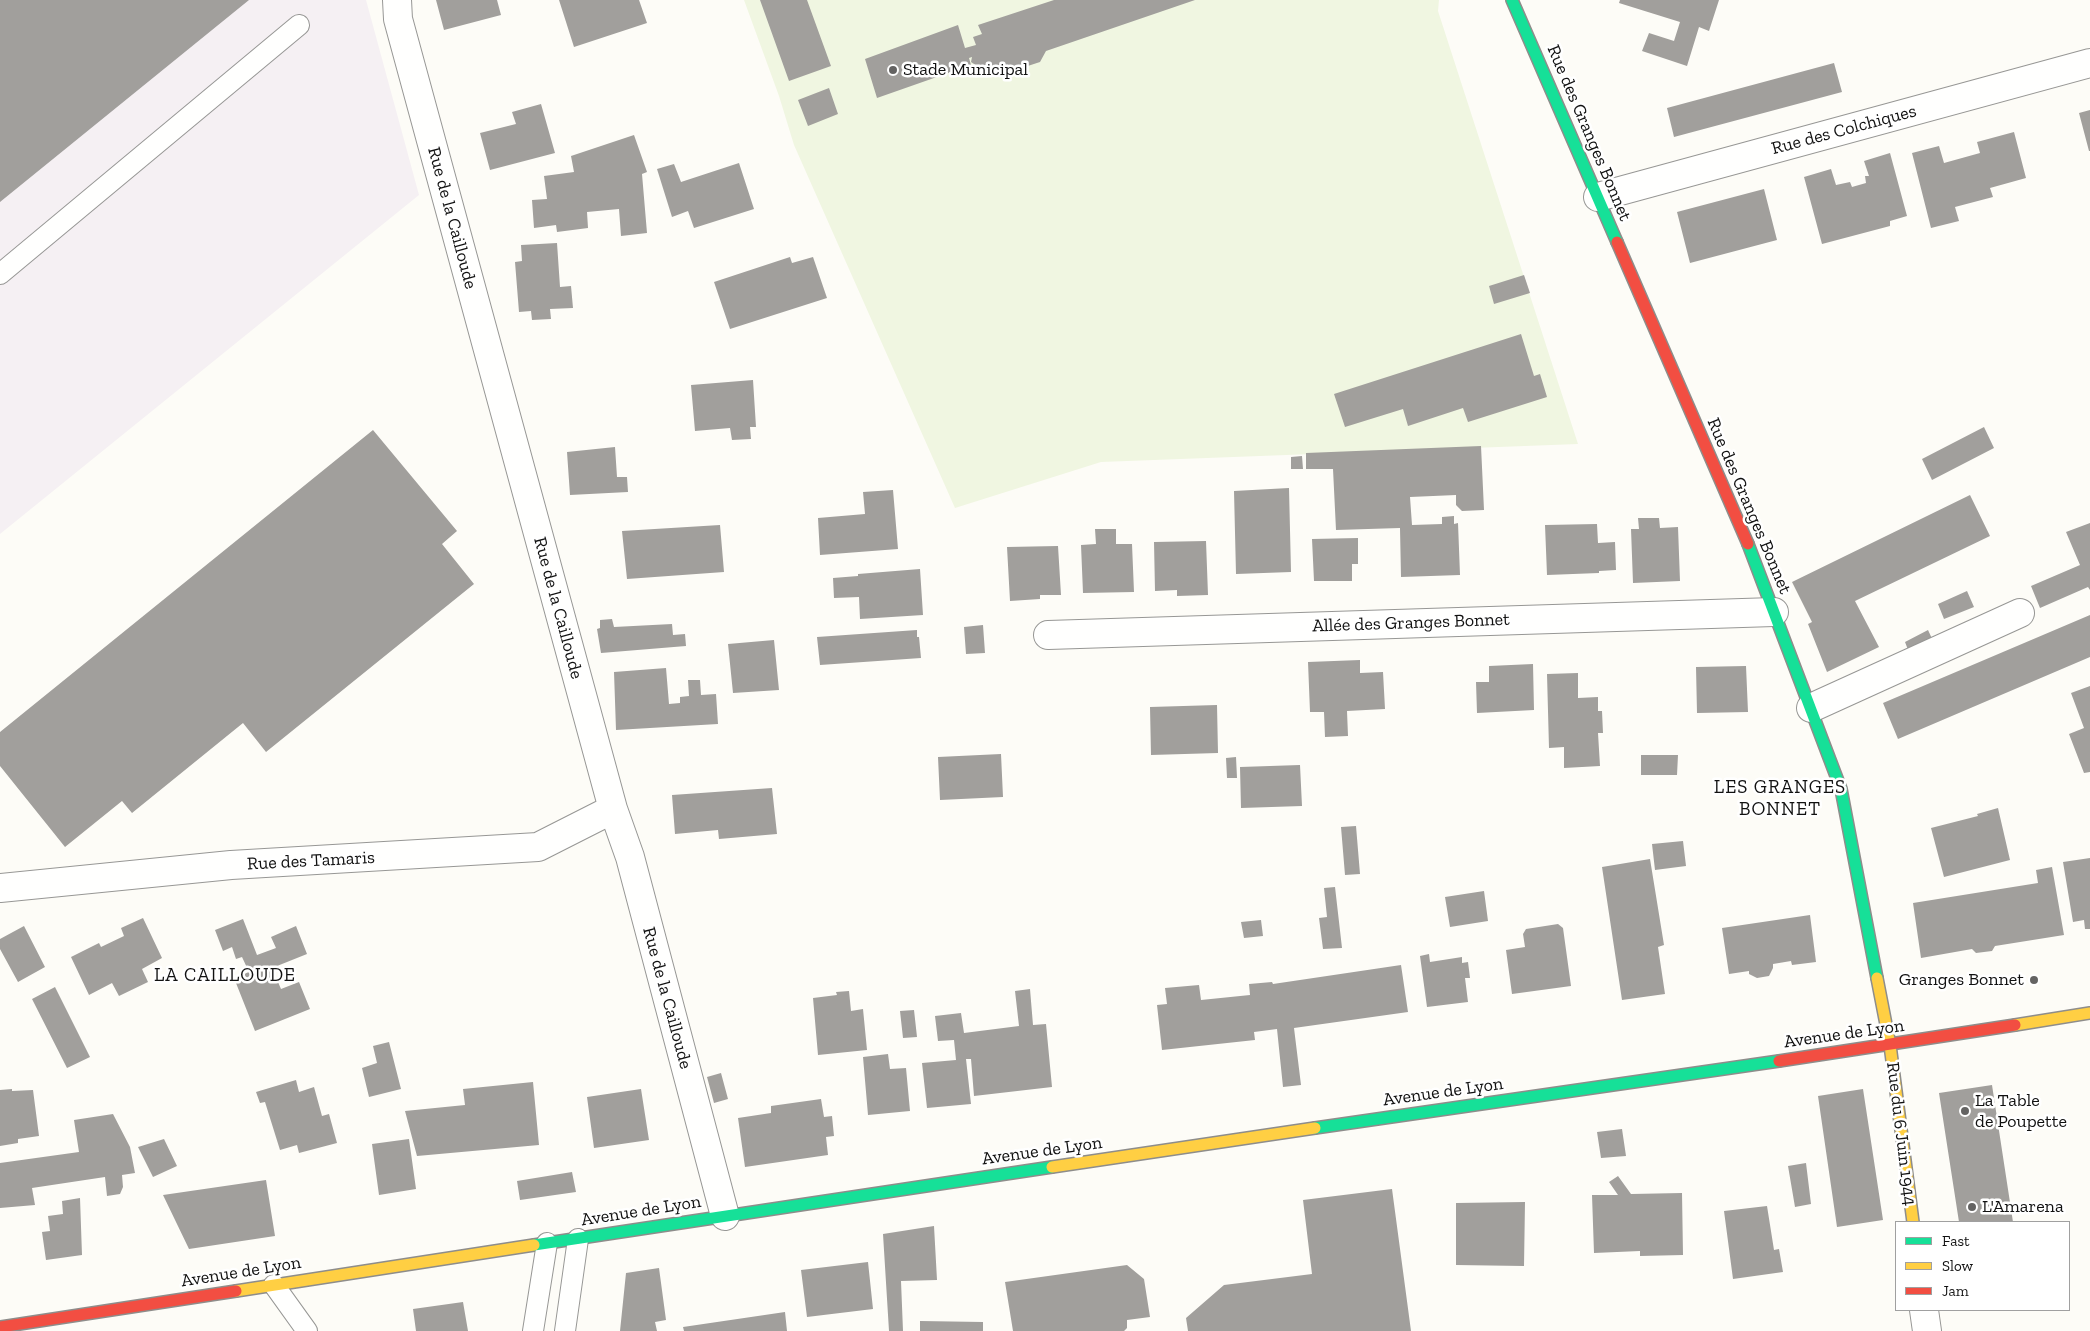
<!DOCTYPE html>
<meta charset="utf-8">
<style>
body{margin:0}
#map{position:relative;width:2090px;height:1331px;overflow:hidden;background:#fdfcf7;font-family:"Zilla Slab",serif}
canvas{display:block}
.legend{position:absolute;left:1895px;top:1221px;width:175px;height:90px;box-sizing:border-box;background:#fff;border:1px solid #a0a0a0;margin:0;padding:6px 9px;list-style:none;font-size:15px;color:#111}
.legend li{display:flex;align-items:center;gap:10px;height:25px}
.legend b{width:25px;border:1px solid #a0a0a0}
</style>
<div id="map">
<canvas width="2090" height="1331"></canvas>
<ul class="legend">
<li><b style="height:6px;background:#16e098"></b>Fast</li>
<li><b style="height:6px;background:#ffcf43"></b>Slow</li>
<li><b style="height:6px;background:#f24e42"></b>Jam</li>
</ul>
</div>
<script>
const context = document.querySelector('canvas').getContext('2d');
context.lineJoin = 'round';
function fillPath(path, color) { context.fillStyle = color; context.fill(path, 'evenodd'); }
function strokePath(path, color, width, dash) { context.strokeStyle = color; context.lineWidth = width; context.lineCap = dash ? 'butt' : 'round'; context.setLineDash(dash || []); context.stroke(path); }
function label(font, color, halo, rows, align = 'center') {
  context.font = font + ' "Zilla Slab",serif'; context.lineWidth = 5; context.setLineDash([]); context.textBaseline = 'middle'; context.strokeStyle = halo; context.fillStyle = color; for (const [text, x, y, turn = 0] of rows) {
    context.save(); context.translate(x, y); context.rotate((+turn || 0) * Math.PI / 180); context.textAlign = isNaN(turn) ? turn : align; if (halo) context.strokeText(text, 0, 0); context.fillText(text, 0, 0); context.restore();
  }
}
const industrial = new Path2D(`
 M0,0H366L419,195L0,534Z`);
const pitch = new Path2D(`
 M744,0H1439L1438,11L1578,444L1101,462L955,508L794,145L779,96Z`);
const building = new Path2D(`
 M0,0H249L0,202Z
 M436,0H497L501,15L444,30Z
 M559,0H639L647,23L574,47Z
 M760,0H807L831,66L789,81Z
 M1054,0H1195L1046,51L1040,62L994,77L971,62L972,57L969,58L971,65L877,98L865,59L958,25L965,48L976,45L973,37L982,34L978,25Z
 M1620,0H1719L1709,31L1699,27L1687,66L1642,51L1649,33L1674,41L1680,22L1619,3Z
 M1834,63L1842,92L1674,137L1667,108Z
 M829,88L838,114L808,126L798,100Z
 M541,104L555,153L490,170L480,133L516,124L512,112Z
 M2090,110V151H2089L2079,113Z
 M2014,132L2026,178L1990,188L1993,197L1955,207L1959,221L1931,228L1912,153L1939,146L1944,163L1980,153L1977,142Z
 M634,135L647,172L642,174L647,233L621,236L619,209L587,212L588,228L557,232L556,225L534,228L532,200L547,199L544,176L574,172L571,156Z
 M1890,153L1907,216L1890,221V226L1822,244L1804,177L1831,169L1836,185L1850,182L1852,187L1866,183L1865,176H1869L1864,161Z
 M739,163L754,209L694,228L688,211L672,217L657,169L674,164L681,182Z
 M1764,189L1777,240L1690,263L1677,212Z
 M557,243L560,287L571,286L573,308L550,309L551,319L532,320L531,311L519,312L515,262L522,261L521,245Z
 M790,257L792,263L813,257L827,298L730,329L714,282Z
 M1524,275L1530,293L1494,304L1489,286Z
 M1521,334L1534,376L1540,374L1547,397L1468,422L1463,408L1408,426L1403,409L1345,427L1334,394Z
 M753,380L756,427H750L751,439L732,440L730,428L695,431L691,385Z
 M1984,427L1994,448L1932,480L1922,459Z
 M373,430L457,531L442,544L474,584L266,752L243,723L132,813L122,801L65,847L0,766V732Z
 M1481,446L1484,510L1462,511L1456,505V495L1410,497L1412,525L1442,524V517L1454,516V524L1458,523L1460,575L1401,577L1400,528L1336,530L1333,469H1306V453Z
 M615,447L617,477H627L628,492L570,495L567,452Z
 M1302,456L1303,469H1291V457Z
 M1289,488L1291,572L1236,574L1234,491Z
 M893,490L898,549L820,555L818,518L865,514L863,492Z
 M1970,495L1990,536L1855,601L1879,647L1827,672L1808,624L1812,622L1792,582Z
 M1638,518H1659L1660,528L1678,527L1680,581L1633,583L1631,529H1639Z
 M2090,523V590L2088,587L2040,608L2031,586L2080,565L2066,532Z
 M1597,524L1598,543L1615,542L1616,570L1599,571V573L1547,575L1545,525Z
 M720,525L724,572L627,579L622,531Z
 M1095,529H1116V544H1132L1134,592L1083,593L1081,545L1096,544Z
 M1358,538V564H1352V581H1314L1312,539Z
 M1206,541L1208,595L1177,596V590L1155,591L1154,542Z
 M1058,546L1061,595H1040V599L1010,601L1007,547Z
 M920,569L923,615L860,619L859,597L834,598L833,578L858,576V574Z
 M1967,591L1974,607L1944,619L1938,604Z
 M2090,615V657L1898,739L1883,703Z
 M612,619L614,627L672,624L673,635L685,634L686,646L601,653L597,629L600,628V620Z
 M983,625L985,653L966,654L964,627Z
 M917,630V637H919L921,658L820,665L817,637Z
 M1928,630L1935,645L1910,655L1905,642Z
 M774,640L779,690L733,693L728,644Z
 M1360,660V673L1383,672L1385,709L1347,711L1348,736L1325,737L1324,712H1310L1308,662Z
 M1533,664L1534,710L1477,713L1476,682H1489V666Z
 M1746,666L1748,712L1697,713L1696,667Z
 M666,668L669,704L680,703V697L689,696L688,680H700L701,695L716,694L718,724L616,730L614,672Z
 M1578,673V698L1598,697V711H1602L1603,733H1598L1600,766L1564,768V747L1549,748L1547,674Z
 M2090,686V772L2084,773L2069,734L2084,728L2071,693Z
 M1217,705L1218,753L1151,755L1150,707Z
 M1001,754L1003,797L940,800L938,757Z
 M1641,755H1678L1677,775H1641Z
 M1236,757L1237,778H1227L1226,758Z
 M1300,765L1302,806L1241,808L1240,767Z
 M772,788L777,834L719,839L718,830L675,834L672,795Z
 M1998,808L2010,860L1944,877L1931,828L1978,816L1977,814Z
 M1356,826L1360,874L1345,875L1341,827Z
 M1683,841L1686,866L1655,870L1652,844Z
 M2090,858V929H2085L2084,920L2073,922L2063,862Z
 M1650,859L1664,945L1658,947L1665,994L1622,1000L1602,867Z
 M2052,867L2064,935L1995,946L1992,951L1976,953L1972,949L1921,958L1913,903L2038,883L2036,870Z
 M1335,887L1342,948L1323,949L1319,918L1327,917L1324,888Z
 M1484,891L1488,921L1450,927L1445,897Z
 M1810,915L1816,962L1792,965L1791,961L1773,964V968L1769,976L1757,978L1749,974V971L1729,974L1722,928Z
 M143,918L162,958L142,969L148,982L119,996L112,983L89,995L71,957L99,943L101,947L124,936L121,928Z
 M243,919L257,955L276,948L271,937L296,926L307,954L272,968L281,989L299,982L310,1009L255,1031L234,978L249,972L242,957L236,959L232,947L223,951L215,930Z
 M1261,920L1263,936L1244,938L1241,922Z
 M1558,924L1563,928L1571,986L1512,994L1506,950L1525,947L1523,934L1526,929Z
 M24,926L45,967L18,982L0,949V939Z
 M1429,954L1430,962L1462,957V963L1468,962L1470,978H1465L1468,1002L1427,1007L1420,956Z
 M1401,965L1408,1012L1294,1028L1301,1085L1283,1087L1277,1029L1254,1032L1255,1040L1162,1050L1157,1005L1167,1004L1165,988L1199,985L1201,1000L1250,995L1249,984L1272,982L1273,984Z
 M55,987L90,1057L67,1068L32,999Z
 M1030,989L1033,1025L1046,1024L1052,1087L974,1096L971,1059H966L971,1104L927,1108L922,1063L956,1060L954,1040L938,1041L935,1016L961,1013L964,1033L1019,1026L1015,991Z
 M849,991L851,1011L863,1009L867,1050L818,1055L813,998L837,995L836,992Z
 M914,1010L917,1037L903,1038L900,1011Z
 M389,1042L401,1089L369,1097L362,1068L377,1063L373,1046Z
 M888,1054L890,1069L906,1068L910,1111L868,1115L863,1057Z
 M721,1073L728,1099L714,1103L707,1077Z
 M296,1080L299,1092L314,1087L322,1116L329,1114L337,1143L299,1153L297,1145L280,1150L265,1102L260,1103L256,1092Z
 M533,1082L539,1145L417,1156L405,1111L465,1105L463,1089Z
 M1992,1085L2013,1222H1959L1939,1093Z
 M12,1089V1091L33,1090L39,1136L18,1139V1143L0,1146V1090Z
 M641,1089L649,1140L594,1148L587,1097Z
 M1863,1089L1883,1220L1837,1227L1818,1096Z
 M821,1099L824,1117L832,1116L834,1136L826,1137L828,1155L745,1167L738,1118L771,1113V1106Z
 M113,1114L130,1147L135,1173L122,1175L123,1187L120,1194L107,1196L105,1177L32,1188L35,1205L0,1208V1163L79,1152L74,1120Z
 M1622,1129L1626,1156L1601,1158L1597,1132Z
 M164,1139L177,1166L153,1177L138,1147Z
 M409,1139L416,1189L379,1195L372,1144Z
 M1806,1163L1811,1204L1795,1207L1788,1166Z
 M572,1172L576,1192L520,1200L517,1181Z
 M1618,1176L1631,1194L1682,1193L1683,1255L1640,1256V1251L1594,1253L1592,1195H1618L1609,1182Z
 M266,1180L275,1236L189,1249L163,1195Z
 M1392,1189L1411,1331H1188L1186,1318L1224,1285L1312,1274L1303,1200Z
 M80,1198L82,1255L46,1260L42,1232L50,1231L48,1216L63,1214L62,1201Z
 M1525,1202L1524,1266L1456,1265V1203Z
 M1767,1206L1774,1250L1779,1249L1783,1272L1733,1279L1724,1211Z
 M934,1226L937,1280L901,1281L903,1331H889L883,1234Z
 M868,1262L873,1309L807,1317L801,1270Z
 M1127,1265L1144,1279L1150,1317L1127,1320V1328L1124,1331H1013L1005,1282Z
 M659,1268L666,1320L655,1322L657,1331H620L626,1273Z
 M463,1302L468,1331H416L413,1309Z
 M785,1312L787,1331H684L683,1327Z
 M920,1321L983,1322V1331H920Z`);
const lane = new Path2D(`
 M0,274L299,25
 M274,1285L307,1331
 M533,1331L547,1243
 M565,1331L578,1239`);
const street = new Path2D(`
 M397,0L398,19L613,809L630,857L725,1216
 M1598,197L2090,63
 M1048,635L1774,612
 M1811,708L2020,613
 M0,888L231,865L538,847L613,809
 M1924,1310L1927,1331`);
const fast = new Path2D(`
 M1512,0L1617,242
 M1748,544L1841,789L1877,978
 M1315,1128L1779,1061
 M534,1245L1052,1167`);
const slow = new Path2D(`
 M1877,978L1890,1045L1913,1222
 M2015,1025L2090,1013
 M1052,1167L1315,1128
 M236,1291L534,1245`);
const jam = new Path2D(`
 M1617,242L1748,544
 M1779,1061L2015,1025
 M0,1327L236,1291`);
const markers = [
 [893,70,5,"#646362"],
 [2034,980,5,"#646362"],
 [1965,1111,5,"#646362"],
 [1972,1207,5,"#646362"]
];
const poiNames = [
 ["Stade Municipal",903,70],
 ["Granges Bonnet",2024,980,"right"],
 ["La Table",1975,1101],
 ["de Poupette",1975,1122],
 ["L'Amarena",1982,1207]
];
const streetNames = [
 ["Rue des Colchiques",1844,130,-15],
 ["Rue des Granges Bonnet",1589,133,67],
 ["Rue de la Cailloude",452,218,75],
 ["Rue des Granges Bonnet",1749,506,67],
 ["Rue de la Cailloude",558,608,75],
 ["Allée des Granges Bonnet",1411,623,-2],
 ["Rue des Tamaris",311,861,-3],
 ["Rue de la Cailloude",667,998,75],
 ["Avenue de Lyon",1844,1034,-8],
 ["Avenue de Lyon",1443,1092,-8],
 ["Rue du 6 Juin 1944",1901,1134,83],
 ["Avenue de Lyon",1042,1151,-8],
 ["Avenue de Lyon",641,1211,-9],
 ["Avenue de Lyon",241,1272,-9]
];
const neighbourhoodNames = [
 ["LES GRANGES",1780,788],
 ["BONNET",1780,810],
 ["LA CAILLOUDE",225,976]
];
fillPath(industrial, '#f5f0f3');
fillPath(pitch, '#f0f6e1');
fillPath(building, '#a19f9c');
strokePath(lane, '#979795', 22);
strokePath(street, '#979795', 30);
strokePath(fast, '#8e8d8b', 14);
strokePath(slow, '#8e8d8b', 14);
strokePath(jam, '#8e8d8b', 14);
strokePath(lane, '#fffffe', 20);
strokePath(street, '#fffffe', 28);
strokePath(fast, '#16e098', 11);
strokePath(slow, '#ffcf43', 11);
strokePath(jam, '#f24e42', 11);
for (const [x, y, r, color] of markers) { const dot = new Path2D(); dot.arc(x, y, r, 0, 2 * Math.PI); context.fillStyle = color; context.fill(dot); strokePath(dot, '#fff', 2); }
label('18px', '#111', '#fff', poiNames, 'left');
label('18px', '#111', '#fff', streetNames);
context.letterSpacing = '1px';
label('19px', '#111', '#fff', neighbourhoodNames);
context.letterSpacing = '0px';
</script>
